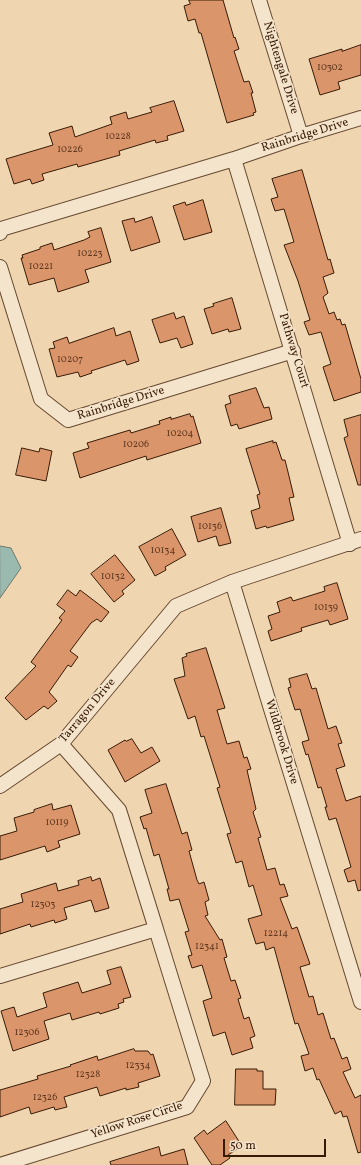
<!DOCTYPE html>
<style>
body{margin:0}
#map{position:relative;width:361px;height:1165px;overflow:hidden;background:#f0d6b0;font-family:Vollkorn,serif}
canvas{display:block}
.scale{position:absolute;left:223px;top:1139px;width:103px;height:18px;box-sizing:border-box;border:2px solid #371a06;border-top:0;padding-left:5px;font-size:12px;line-height:14px;white-space:nowrap;color:#371a06;-webkit-text-stroke:3px #f5e4cc;paint-order:stroke}
</style>
<div id="map">
<canvas width="361" height="1165"></canvas>
<div class="scale">50 m</div>
</div>
<script>
const context = document.querySelector('canvas').getContext('2d');
context.lineJoin = 'round';
function fillPath(path, color) { context.fillStyle = color; context.fill(path, 'evenodd'); }
function strokePath(path, color, width, dash) { context.strokeStyle = color; context.lineWidth = width; context.lineCap = dash ? 'butt' : 'round'; context.setLineDash(dash || []); context.stroke(path); }
function label(font, color, halo, rows, align = 'center') {
  context.font = font + ' Vollkorn,serif'; context.lineWidth = 3.5; context.setLineDash([]); context.textBaseline = 'middle'; context.strokeStyle = halo; context.fillStyle = color; for (const [text, x, y, turn = 0] of rows) {
    context.save(); context.translate(x, y); context.rotate((+turn || 0) * Math.PI / 180); context.textAlign = isNaN(turn) ? turn : align; if (halo) context.strokeText(text, 0, 0); context.fillText(text, 0, 0); context.restore();
  }
}
const water = new Path2D(`
 M0,546L11,548L21,568L0,598Z`);
const building = new Path2D(`
 M189,0H223L234,38L235,37L239,49L234,51L244,82L249,81L253,93H251L256,112L253,113L254,115L227,123L201,33H199L195,19L188,21L184,6L190,4Z
 M361,45V75L338,82L340,89L320,95L309,59L342,49V51Z
 M174,101L184,131L167,136L168,140L156,143L155,140L119,151L120,155L78,167L77,164L42,174L44,180L32,184L30,179L14,184L6,159L53,145L49,133L72,126L75,137L112,124L110,117L126,112L128,119L152,112L150,108Z
 M302,170L328,260L330,259L334,273L323,277L328,293L323,297L329,314L334,312L337,320L340,319L342,325L345,324L361,379V392L334,401L323,367L331,364L321,332L309,335L304,322L310,320L298,281L284,245L294,242L284,209L275,211L271,199L278,197L272,179Z
 M203,200L212,232L184,240L173,206L185,202L186,205Z
 M152,217L160,242L131,251L122,221L134,218L135,222Z
 M101,228L111,262L85,270L89,282L58,292L54,278L29,285L21,258H23L22,255L40,249V247L52,243L54,250L84,240L90,237L88,232Z
 M232,298L241,329L229,332L228,329L212,334L204,309L214,306L213,304Z
 M174,313L176,319L184,316L193,344L181,348L177,338L160,343L152,320Z
 M114,328L116,336L130,331L139,361L127,365L125,360L91,371L92,373L80,377L78,372L57,377L49,349L55,348L53,342L67,337L69,343Z
 M256,388L264,408L269,407L272,419L239,429L237,424L231,426L225,405L231,403L229,396Z
 M190,414L191,417L193,416L201,443L147,460L146,456L80,478L73,453L89,448L87,443L130,430L131,433L160,424L159,421L171,417V419Z
 M361,415V485H358L344,438L348,436L344,420Z
 M273,441V443L276,442L282,460H285L288,472L294,497L289,498L294,520L267,528L266,526L256,529L251,511L260,508L257,495L260,494L246,449Z
 M22,448L39,452L40,448L52,451L46,481L16,475Z
 M221,508L231,543L219,546L216,536L198,542L191,517Z
 M172,529L186,555L165,567L166,570L155,576L139,547Z
 M115,555L135,580L122,591L124,594L114,602L91,574Z
 M337,583L348,619L330,625L328,620L301,628L302,631L271,641L268,631L272,629L268,616L280,612L277,602L291,597L293,601L325,591L324,587Z
 M68,590L76,596L80,590L109,612L101,622L97,619L91,623L70,651L78,657L71,667L68,665L49,692L57,701L48,709L44,706L26,720L5,698L36,666L31,662L62,620L59,618L65,611L57,605Z
 M206,648L225,708L217,710L227,744L239,741L244,758L247,757L251,769L247,770L256,809L253,812L261,837L258,838L267,870L275,868L280,885L284,884L288,896L280,898L292,929L297,927L310,964L300,967L309,997L313,996L318,1015L323,1013L331,1039L334,1038L342,1059L347,1057L351,1069L343,1072L355,1098L361,1095V1152L358,1153L347,1116L343,1117L341,1111L335,1114L319,1079L317,1080L313,1068L305,1071L301,1056L309,1054L298,1023L295,1024L274,947L266,950L264,942L256,944L248,919L262,915L253,885L249,887L242,861L236,863L227,834L231,833L217,788L220,787L204,736L201,737L195,716L188,719L174,679L185,676L182,658L187,656L186,654Z
 M307,674L312,689L316,688L328,729L336,726L342,743L338,744L345,766L336,769L346,801L361,796V890L358,891L355,880L348,882L344,870L351,867L345,847L336,818L329,820L325,807H327L321,787L318,788L308,754L306,755L302,742L309,740L300,709L295,710L288,688L291,687L289,679Z
 M132,739L141,753L152,747L160,761L125,782L108,750L125,740L126,741Z
 M166,784L182,834L187,832L192,850L189,851L197,880L199,884L204,882L209,900L205,902L208,915L205,916L220,940L222,939L227,957L224,958L231,981L235,980L241,998L238,999L244,1019L249,1017L255,1036L250,1038L253,1048L232,1055L225,1032L213,1036L203,1001L212,998L202,965L192,968L188,956L192,955L185,932L189,931L179,899L170,901L167,889H169L159,854L154,856L146,828L144,829L140,817L152,813L145,790Z
 M52,804L53,810L71,805L80,834L58,841L60,847L47,852L45,846L0,860V836L17,831L14,818L34,812V810Z
 M91,877L92,881L100,878L109,908L95,912L91,900L64,908L67,919L55,923L54,920L31,927L30,924L0,934V909L23,902L21,894L56,883L58,891L79,885L78,881Z
 M121,967L131,997L123,999L124,1002L118,1004L119,1008L100,1014L99,1012L72,1020L70,1013L44,1021L49,1039L13,1051L1,1011L14,1007L17,1017L47,1007L43,993L78,982L82,993L111,984L107,971Z
 M134,1049L135,1051H148L151,1055L153,1054L160,1076L138,1083L139,1087L126,1090V1088L100,1096L97,1087L64,1097L67,1107L55,1110L54,1107L31,1114L29,1107L0,1117V1090L38,1079L37,1076L71,1066L70,1065L97,1056L98,1060Z
 M236,1069H257V1071H263V1089H276L275,1105H235Z
 M226,1121L242,1146L228,1155L230,1158L220,1165H212L194,1138L204,1130L207,1134Z
 M159,1147L161,1156L184,1149L188,1165H111L110,1162Z`);
const minor = new Path2D(`
 M259,0L301,136
 M234,159L350,544
 M0,233L1,229L234,159L301,136L361,118
 M0,267L41,399L68,420L293,351
 M232,582L361,1002
 M61,744L119,810L156,929
 M0,786L61,744L176,606L232,582L361,539
 M0,976L156,929L203,1081L187,1107L0,1165`);
const numberNames = [
 ["10302",330,68],
 ["10228",118,137],
 ["10226",70,150],
 ["10223",90,254],
 ["10221",41,267],
 ["10207",70,360],
 ["10204",180,434],
 ["10206",136,445],
 ["10136",210,527],
 ["10134",163,551],
 ["10132",113,577],
 ["10139",326,608],
 ["10119",57,823],
 ["12303",43,905],
 ["12214",276,934],
 ["12341",207,947],
 ["12306",27,1033],
 ["12334",138,1066],
 ["12328",88,1075],
 ["12326",45,1098]
];
const streetNames = [
 ["Nightengale Drive",280,68,73],
 ["Rainbridge Drive",305,136,-17],
 ["Pathway Court",293,351,73],
 ["Rainbridge Drive",121,404,-17],
 ["Tarragon Drive",88,711,-50],
 ["Wildbrook Drive",281,742,73],
 ["Yellow Rose Circle",137,1121,-18]
];
fillPath(water, '#9ab9af');
strokePath(water, '#72796b', 1);
fillPath(building, '#db956b');
strokePath(building, '#371a06', 1);
strokePath(minor, '#654930', 16);
strokePath(minor, '#f5e4cc', 14);
label('10px', '#60391f', null, numberNames);
label('12px', '#371a06', '#f5e4cc', streetNames);
</script>
